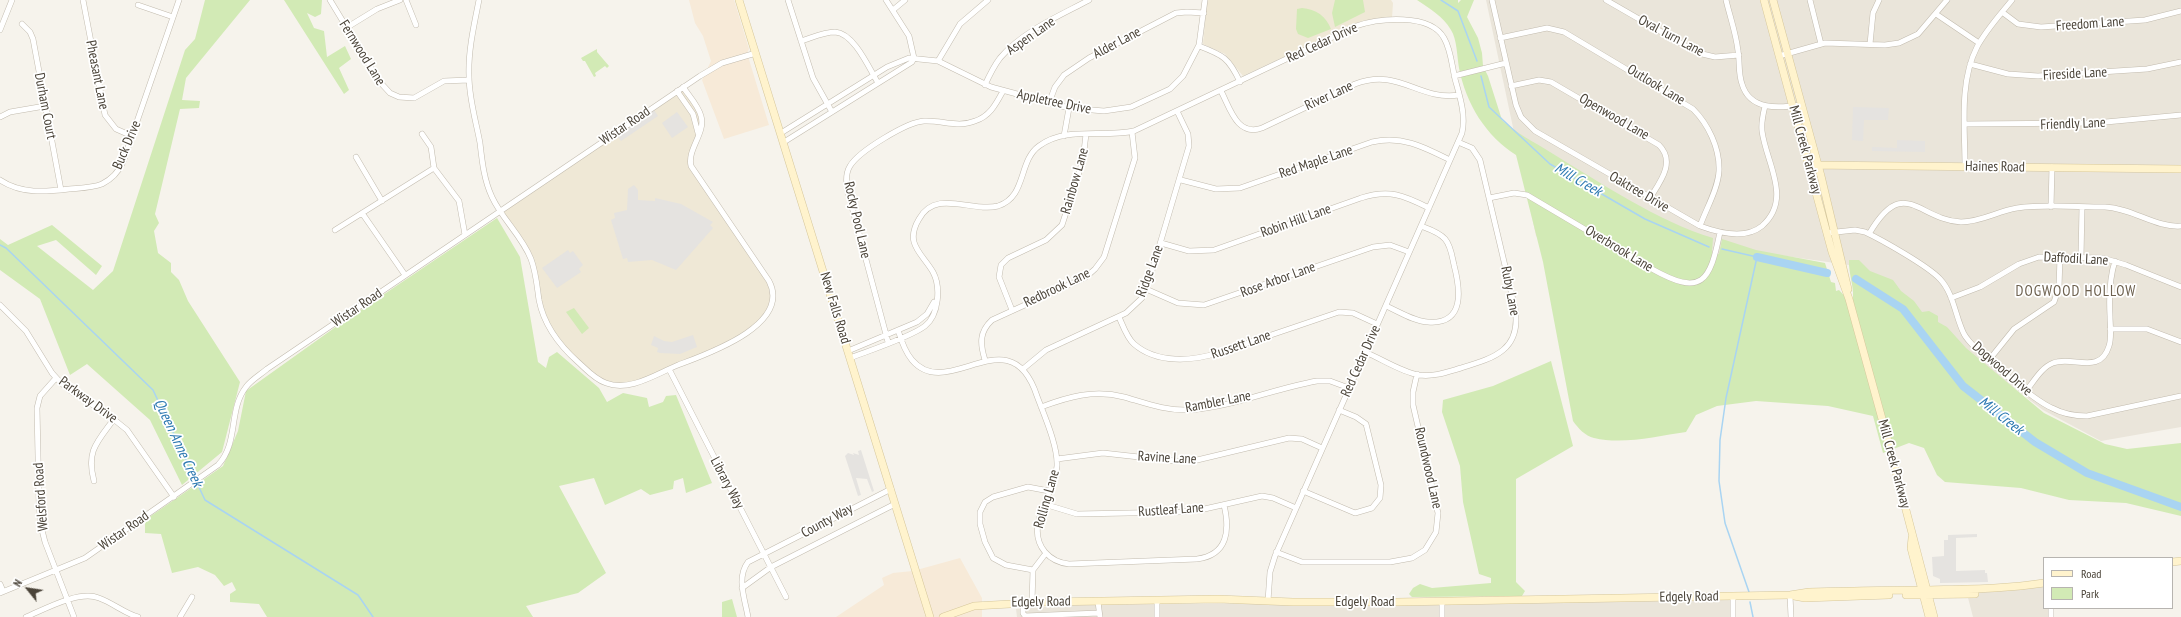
<!DOCTYPE html>
<style>
body{margin:0}
#map{position:relative;width:2181px;height:617px;overflow:hidden;background:#f6f3ec;font-family:"PT Sans Narrow",sans-serif}
canvas{display:block}
.legend{position:absolute;left:2043px;top:557px;width:130px;height:52px;box-sizing:border-box;background:#fff;border:1px solid #b7b4b0;margin:0;padding:5px 7px;list-style:none;font-size:12px;color:#4b4439}
.legend li{display:flex;align-items:center;gap:8px;height:20px}
.legend b{width:20px;border:1px solid #b7b4b0}
.north{position:absolute;left:8px;top:569px;width:40px;height:40px;-webkit-text-stroke:3px #fff;paint-order:stroke;rotate:300deg;font-size:11px;font-weight:700;line-height:16px;text-align:center;color:#4b4439}
.north::after{content:'';display:block;margin:auto;width:14px;height:18px;background:#4b4439;clip-path:polygon(50% 0,100% 100%,50% 72%,0 100%)}
</style>
<div id="map">
<canvas width="2181" height="617"></canvas>
<ul class="legend">
<li><b style="height:5px;background:#fff3cd"></b>Road</li>
<li><b style="height:11px;background:#d2eab5"></b>Park</li>
</ul>
<div class="north">N</div>
</div>
<script>
const context = document.querySelector('canvas').getContext('2d');
context.lineJoin = 'round';
function fillPath(path, color) { context.fillStyle = color; context.fill(path, 'evenodd'); }
function strokePath(path, color, width, dash) { context.strokeStyle = color; context.lineWidth = width; context.lineCap = dash ? 'butt' : 'round'; context.setLineDash(dash || []); context.stroke(path); }
function label(font, color, halo, rows, align = 'center') {
  context.font = font + ' "PT Sans Narrow",sans-serif'; context.lineWidth = 3.5; context.setLineDash([]); context.textBaseline = 'middle'; context.strokeStyle = halo; context.fillStyle = color; for (const [text, x, y, turn = 0] of rows) {
    context.save(); context.translate(x, y); context.rotate((+turn || 0) * Math.PI / 180); context.textAlign = isNaN(turn) ? turn : align; if (halo) context.strokeText(text, 0, 0); context.fillText(text, 0, 0); context.restore();
  }
}
const residential = new Path2D(`
 M1486,0H2181V427L2101,441L2043,410L1849,265L1764,253L1710,338L1536,236Z
 M2044,584V608H2053L2054,617H1973L1967,594Z
 M1735,600V617H1017L1016,609L1074,605L1164,604Z`);
const commercial = new Path2D(`
 M689,0H734L749,49L747,53L769,125L724,139L702,80L711,61L703,36L695,23Z
 M960,558L982,598V617H836L884,585L882,578L893,573L913,571Z`);
const education = new Path2D(`
 M1207,0H1391L1393,3L1392,18L1368,20L1356,23L1243,76L1225,54L1203,44Z
 M683,87L702,121L690,163L772,290L769,310L745,335L631,385L604,382L569,354L548,326L530,257L499,211Z`);
const green = new Path2D(`
 M205,0H250L186,78L182,100L200,101L199,108L180,109L155,214L159,223L154,231L158,253L171,263V272L179,280L188,301L240,382L222,452L182,485L150,420L87,364L70,375L40,299L0,270V239L8,245L52,225L102,266L96,275L56,240L37,246L93,290L113,271L185,50L195,39Z
 M284,0H322L321,14L315,17L307,13L314,28L324,31L327,57L345,46L351,59L339,68L349,90L344,94Z
 M1335,0H1363L1365,12L1335,27L1332,13Z
 M1417,0H1458V3L1461,0H1474L1467,17L1478,38L1482,53L1483,66L1488,76L1502,120C1516,133 1534,142 1550,152C1599,182 1659,222 1713,238L1712,252L1719,254L1722,239L1756,250L1825,263L1831,282L1835,283L1836,291L1839,290L1852,304C1856,290 1848,274 1849,260H1859L1870,271L1893,280L1901,291L1914,301L1922,312L1929,311L1938,316V322L1947,327L1966,348L2044,413L2105,444L2127,449L2181,443V516L2126,503L2069,500L2021,488L1945,482L1937,475L1924,448L1909,443L1883,453L1873,416L1828,406L1756,401L1717,406L1696,415L1686,432C1657,436 1623,445 1594,438C1585,436 1578,428 1573,421L1543,262L1516,155C1486,136 1466,104 1459,68C1457,57 1457,39 1451,30C1443,16 1430,9 1417,0Z
 M1302,8C1316,9 1326,16 1331,29L1308,38L1298,34L1296,29L1297,9Z
 M597,49V52L609,66L607,68L605,66L595,73L596,76L594,77L585,61H583L581,58Z
 M497,218L520,257L538,362L546,368L549,357L557,352L599,388L607,402L623,393L647,398L649,407L663,402L666,396L676,395L712,483L686,493L683,478L674,481L673,489L650,495L641,489L605,505L594,478L559,486L606,573L578,593L526,606L533,617H267L259,604L230,602V594L236,590L232,582L224,586L215,575L198,567L172,573L161,534L145,533V520L223,466L238,431L246,391L337,326Z
 M574,308L589,328L582,334L566,312Z
 M1551,361L1573,446L1516,479V582L1525,591L1522,596L1412,597L1409,594L1413,588L1420,584L1432,588L1491,583V578L1479,574L1463,502L1460,466L1442,412L1443,400L1493,386Z
 M732,599L737,617H722V602Z`);
const parking = new Path2D(`
 M1853,107L1889,108L1888,120H1864L1863,141L1852,140Z
 M654,110L658,116L621,141L617,136Z
 M677,112L688,127L672,138L662,123Z
 M1897,140L1925,141V152L1872,151V147L1897,148Z
 M634,185L638,190V200L655,201V198L681,204L713,222L710,225L713,228L676,270L652,260L628,262L627,258L623,259L611,220L615,218L614,213L627,210L628,189Z
 M568,250L570,253L573,251L583,265L579,269L581,272L557,288L542,268Z
 M693,335L697,347L680,354L660,353L657,352L658,348L651,345L654,336L664,341L672,342Z
 M861,450L874,491L872,492L867,479L856,478L861,495L858,496L845,456L848,453L854,455L853,453L859,455L858,451Z
 M1977,534V537L1956,538V571L1985,570V573H1987L1988,582L1940,583V579L1933,576L1932,557L1944,556V540H1948V535Z`);
const stream = new Path2D(`
 M1441,0L1458,11L1477,61
 M1481,76L1489,107L1550,164L1645,219L1709,247
 M0,245L6,248L153,390L195,479
 M1722,249L1757,257L1726,398L1720,440L1719,481L1725,523L1749,592
 M197,483L205,500L358,595L373,617
 M1750,602L1753,617`);
const river = new Path2D(`
 M1757,257L1827,273
 M1856,279L1903,309L1963,386L2035,442L2087,473L2181,507`);
const street = new Path2D(`
 M83,0L105,115L116,129L132,136
 M330,0L379,81L390,93L399,97L414,98L444,81L469,80
 M406,0L416,25
 M479,0C474,25 468,51 469,76C469,99 476,121 480,143C482,161 484,180 492,197C502,219 522,236 531,259C536,272 537,286 539,300C544,326 559,345 578,362C586,369 594,379 606,383C630,392 656,374 678,365C707,354 792,325 769,281L691,166C687,149 706,133 701,116C698,105 689,96 683,87
 M788,0L813,78L832,112
 M886,0L909,36L914,58
 M1492,0L1516,105L1521,117L1535,131L1700,226C1719,233 1745,240 1762,226C1793,199 1766,163 1762,131C1761,122 1763,114 1765,106
 M1606,0L1698,53L1715,57L1739,55
 M1726,0C1730,17 1736,33 1738,51C1740,62 1738,73 1742,84C1750,111 1779,108 1801,105
 M1810,0L1821,44
 M138,5L173,17
 M893,10L905,0
 M2002,12L2018,24L2041,27L2145,20L2181,11
 M1936,14L1979,43
 M22,24L30,32L33,39L61,190
 M346,28L377,9L400,0
 M0,30L12,0
 M1500,38L1547,28L1564,32L1693,109C1708,124 1720,148 1719,171C1718,189 1706,209 1700,226
 M801,41C811,38 824,32 835,32C854,33 869,68 878,83
 M1870,44L1873,13L1879,0
 M1199,46C1223,55 1229,58 1240,82
 M1779,56L1825,43L1885,45L1899,43L1918,34L1947,0
 M938,61L960,24L988,0
 M1970,64L2008,74L2038,76L2147,69L2181,62
 M1454,76L1506,63
 M985,85C989,76 994,66 1000,58C1023,31 1059,16 1089,0
 M1511,86L1539,80L1551,82L1659,145C1676,162 1660,182 1650,198
 M677,91L693,114L698,133
 M1221,91C1230,108 1237,137 1262,128L1355,84C1399,67 1418,101 1459,95
 M1049,103L1055,87L1064,75L1089,58L1176,13L1187,12L1204,13
 M0,117L10,112L45,106
 M1965,124L2095,123L2181,115
 M781,133L887,67L909,58L938,61L991,87L1069,108L1104,111L1131,107L1170,89L1183,76L1199,45L1205,0
 M422,134L431,147L434,168L459,201L465,235
 M1064,136L1069,108
 M784,142L912,62L914,58
 M356,157L382,201
 M1965,166C1965,128 1959,82 1977,47C1986,30 2000,15 2012,0
 M0,180C21,194 45,192 69,189C80,188 92,188 102,184C112,179 119,171 123,162L179,0
 M1181,180L1216,189L1240,188L1372,142C1402,135 1424,147 1450,160
 M1489,198L1514,193L1527,195L1652,269C1702,297 1710,282 1720,232
 M2051,207L2052,167
 M362,213L405,275
 M335,230L434,168
 M1827,233L1855,230L1865,232C1882,240 1928,266 1940,279C1954,294 1955,316 1964,334C1972,349 2035,401 2052,408C2063,414 2075,416 2087,416L2181,396
 M1869,234C1904,174 1918,220 1961,222C1981,222 1998,211 2017,208C2045,204 2076,207 2105,207C2132,208 2156,228 2181,226
 M1161,243L1189,251L1214,250L1361,198C1389,189 1403,195 1429,208
 M2081,257L2082,207
 M1146,289L1178,303L1204,305L1373,247L1390,245L1409,252
 M1951,298L1980,287L2019,264L2039,257L2103,258L2126,265L2181,287
 M0,305L26,331L52,373L61,383L72,392L106,413L127,430L174,497
 M1386,306C1398,311 1415,322 1428,322C1466,325 1460,288 1454,265C1452,256 1451,246 1445,239C1439,232 1429,229 1421,226
 M1012,310L999,277L1001,265L1008,258L1046,240L1062,225L1083,160L1086,134
 M1119,317C1123,326 1127,338 1134,344C1157,364 1192,361 1218,353L1339,312L1353,313L1377,324
 M2110,329H2147L2181,342
 M898,330C901,340 905,352 912,360C948,403 1010,314 1037,396C1044,415 1058,446 1057,466C1055,494 1023,526 1045,552C1051,559 1059,563 1069,564L1197,559C1228,555 1230,530 1224,505
 M888,342L848,192C846,183 845,174 850,166C859,151 907,122 924,121C942,120 958,128 975,121C990,116 996,104 1003,91
 M848,351L917,322L927,314L934,302
 M1365,352C1382,359 1401,372 1419,375C1434,377 1447,372 1461,368C1494,358 1522,350 1515,308L1480,160L1472,148L1458,142
 M850,358C868,351 911,337 925,326C939,315 941,287 933,272C922,253 904,244 919,219C936,188 972,213 998,206C1027,197 1018,161 1039,146C1066,126 1103,138 1134,131L1356,26C1379,18 1430,13 1444,38C1451,50 1452,66 1455,79C1460,97 1466,115 1462,133L1275,556L1270,572L1268,601
 M985,360C980,344 979,332 992,320L1086,277L1095,269L1104,257L1135,158L1132,132
 M1989,360L2014,329L2054,302L2059,287L2060,257
 M669,369L786,597
 M1023,369L1046,350L1126,313L1142,298L1151,274L1189,146L1188,134L1177,111
 M56,378L40,396L37,408L39,504L41,526L45,542L74,617
 M2026,391C2034,381 2042,367 2053,363C2072,355 2100,376 2109,346C2112,337 2110,325 2110,316C2109,297 2109,279 2115,261
 M1041,407C1068,397 1094,389 1124,397C1145,403 1166,411 1189,410C1229,408 1276,388 1317,381H1330L1349,388
 M1057,459L1103,453L1175,461H1193L1289,438L1302,439L1322,448
 M94,481C86,451 97,442 114,419
 M1303,491L1355,513L1372,508L1380,498L1381,485L1366,424L1356,417L1339,410
 M1044,504L1077,514L1180,512L1200,510L1262,496L1273,498L1296,508
 M1276,552L1302,562H1390L1412,558L1425,550L1436,532L1438,513L1413,405V392L1417,374
 M1033,570L1006,565L993,558L985,542L980,524V512L985,502L993,497L1028,487L1049,491
 M0,584L3,591
 M742,588L771,567L895,504
 M0,593L85,558L218,465C239,443 228,410 246,387C251,380 260,375 267,369L700,76L722,63L756,53
 M1790,595L1791,617
 M1733,596V617
 M1442,601V617
 M1023,602V613L1025,616L1099,613
 M1032,602L1033,570L1046,553
 M1098,602L1100,617
 M2051,608V617
 M26,617C45,609 79,590 99,598C113,603 124,613 138,617
 M180,617L192,597
 M748,617C745,599 736,578 748,562L891,489
 M1157,617V601`);
const secondary = new Path2D(`
 M739,0L930,617
 M1764,0L1832,252L1849,299L1884,426L1934,617
 M1773,0L1821,176L1848,289
 M1809,165L2181,169
 M1912,538L1911,548L1929,617
 M2172,562L2181,561
 M1906,595L1975,594
 M1794,596L1805,598L1889,595
 M943,617L974,606L1046,602L1218,599L1293,602H1397L1733,596L1790,595L1809,592C1848,591 1888,590 1928,590C1967,589 2005,589 2044,583`);
const streetNames = [
 ["Freedom Lane",2090,24,-4],
 ["Aspen Lane",1031,36,-35],
 ["Oval Turn Lane",1671,36,28],
 ["Alder Lane",1117,43,-28],
 ["Red Cedar Drive",1322,43,-25],
 ["Fernwood Lane",362,53,58],
 ["Fireside Lane",2075,74,-3],
 ["Pheasant Lane",97,75,79],
 ["Outlook Lane",1656,85,31],
 ["River Lane",1329,96,-25],
 ["Appletree Drive",1054,102,12],
 ["Durham Court",45,106,79],
 ["Openwood Lane",1614,117,30],
 ["Friendly Lane",2073,124,-2],
 ["Wistar Road",625,126,-34],
 ["Buck Drive",127,145,-67],
 ["Mill Creek Parkway",1805,150,75],
 ["Red Maple Lane",1316,162,-19],
 ["Haines Road",1995,167,1],
 ["Rainbow Lane",1075,181,-74],
 ["Oaktree Drive",1639,192,30],
 ["Rocky Pool Lane",857,220,77],
 ["Robin Hill Lane",1296,221,-20],
 ["Overbrook Lane",1619,249,31],
 ["Daffodil Lane",2076,259,3],
 ["Ridge Lane",1150,271,-70],
 ["Rose Arbor Lane",1278,280,-20],
 ["Redbrook Lane",1057,288,-26],
 ["Ruby Lane",1510,291,79],
 ["Wistar Road",357,308,-34],
 ["New Falls Road",835,308,73],
 ["Russett Lane",1241,345,-19],
 ["Red Cedar Drive",1361,361,-66],
 ["Dogwood Drive",2002,369,41],
 ["Parkway Drive",88,400,36],
 ["Rambler Lane",1218,402,-11],
 ["Ravine Lane",1167,458,3],
 ["Mill Creek Parkway",1894,464,75],
 ["Roundwood Lane",1428,468,77],
 ["Library Way",727,483,62],
 ["Welsford Road",41,497,-94],
 ["Rolling Lane",1047,499,-74],
 ["Rustleaf Lane",1171,510,-4],
 ["County Way",827,521,-28],
 ["Wistar Road",124,531,-35],
 ["Edgely Road",1689,597,-1],
 ["Edgely Road",1041,602,-1],
 ["Edgely Road",1365,602]
];
const waterNames = [
 ["Mill Creek",1578,180,30],
 ["Mill Creek",2001,416,38],
 ["Queen Anne Creek",178,443,65]
];
const neighbourhoodNames = [
 ["DOGWOOD HOLLOW",2076,292]
];
fillPath(residential, '#eae5da');
fillPath(commercial, '#f7ead8');
fillPath(education, '#efe8d6');
fillPath(green, '#d2eab5');
fillPath(parking, '#e5e3e0');
strokePath(stream, '#a9d4f2', 1.5);
strokePath(river, '#a9d4f2', 8);
strokePath(street, '#c2bbae', 6);
strokePath(secondary, '#d6c79b', 8);
strokePath(street, '#fff', 5);
strokePath(secondary, '#fff3cd', 7);
label('14px', '#4b4439', '#fff', streetNames);
label('italic 15px', '#2e7ab2', '#fff', waterNames);
context.letterSpacing = '1px';
label('15px', '#6e6250', '#fff', neighbourhoodNames);
context.letterSpacing = '0px';
</script>
